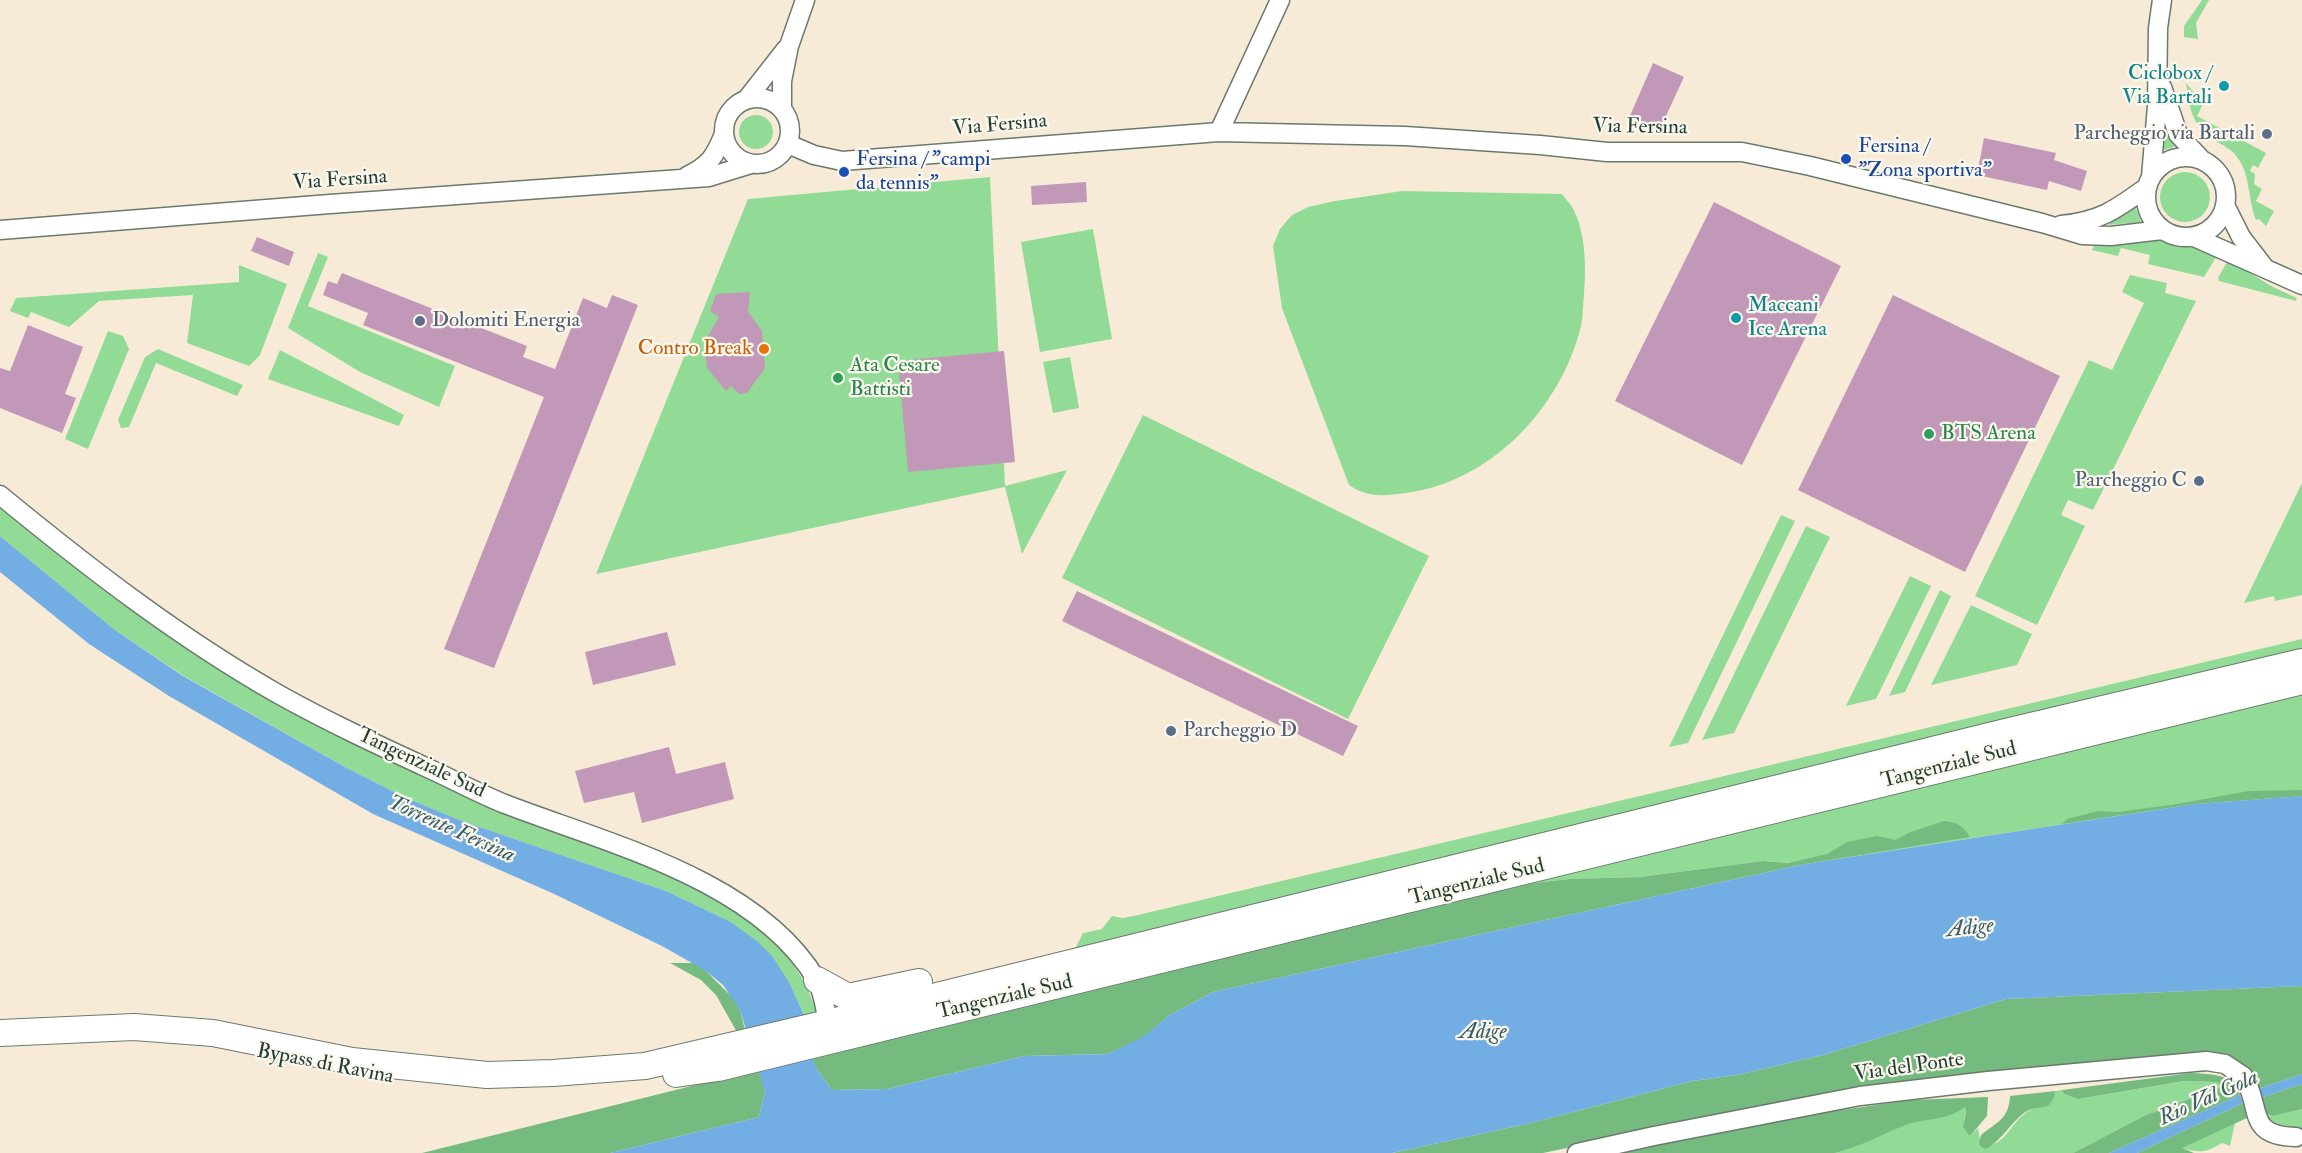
<!DOCTYPE html>
<style>
body{margin:0}
canvas{display:block;background:#f7ebd8}
</style>
<canvas width="2302" height="1153"></canvas>
<script>
const context = document.querySelector('canvas').getContext('2d');
context.lineJoin = 'round';
function fillPath(path, color) { context.fillStyle = color; context.fill(path, 'evenodd'); }
function strokePath(path, color, width, dash) { context.strokeStyle = color; context.lineWidth = width; context.lineCap = dash ? 'butt' : 'round'; context.setLineDash(dash || []); context.stroke(path); }
function label(font, color, halo, rows, align = 'center') {
  context.font = font + ' "IM FELL Double Pica",serif'; context.lineWidth = 4.5; context.setLineDash([]); context.textBaseline = 'middle'; context.strokeStyle = halo; context.fillStyle = color; for (const [text, x, y, turn = 0] of rows) {
    context.save(); context.translate(x, y); context.rotate((+turn || 0) * Math.PI / 180); context.textAlign = isNaN(turn) ? turn : align; if (halo) context.strokeText(text, 0, 0); context.fillText(text, 0, 0); context.restore();
  }
}
const green = new Path2D(`
 M2202,0H2209L2196,23L2198,39L2184,37V26Z
 M2186,83L2203,104L2197,116L2266,153L2258,168L2253,165L2250,171L2255,174L2254,184L2262,189L2256,201L2274,211L2266,226L2259,219L2256,220C2248,201 2251,175 2237,157C2232,149 2222,145 2215,140C2191,124 2190,110 2186,83Z
 M739 132a17 17 0 1 1 34 0a17 17 0 1 1-34 0Z
 M2162,122L2176,146L2159,152Z
 M2160 197a25 25 0 1 1 50 0a25 25 0 1 1-50 0Z
 M990,177L1005,486L1067,470L1022,554L1005,487L596,574L748,199Z
 M1402,191L1562,194C1566,200 1573,206 1575,213C1586,237 1586,268 1584,294C1583,304 1583,316 1581,326C1561,408 1491,482 1406,493C1384,496 1368,498 1349,485L1282,308L1273,246L1280,229L1292,215L1308,207L1335,201Z
 M2135,206L2141,222L2108,225Z
 M1093,229L1112,339L1040,352L1021,242Z
 M2155,239C2176,246 2197,246 2218,254L2204,277L2148,264L2150,255L2121,248L2118,256L2092,250L2094,246L2107,241Z
 M318,253L328,257L308,306L455,366L439,407L360,372L288,328Z
 M2228,260L2273,287L2297,298L2296,301L2219,281L2218,278Z
 M239,265L287,284L260,355L249,366L187,343L193,295L99,301L69,327L31,312L28,318L10,311L16,298L239,282Z
 M2130,275L2167,283L2165,293L2196,301L2093,510L2068,500L2061,515L2085,526L2037,625L1975,596L2089,360L2112,370L2144,303L2122,292Z
 M108,331L123,336L129,349L88,449L65,439Z
 M158,349L243,385L237,396L156,363L129,427L121,428L118,420L145,357Z
 M280,350L404,415L399,426L268,379Z
 M1070,357L1079,408L1053,413L1043,362Z
 M1143,415L1429,556L1348,719L1062,578Z
 M2302,483V595L2275,601L2274,596L2244,603Z
 M0,502L197,650L673,875C720,902 771,927 800,975C808,987 812,1000 817,1013L804,1015L789,982L729,921L666,891L459,820L402,796L345,767L184,676L115,630L0,536Z
 M1781,515L1795,521L1688,743L1669,747Z
 M1806,526L1830,537L1734,733L1702,740Z
 M1910,576L1931,586L1876,699L1846,706Z
 M1940,590L1951,596L1905,692L1889,696Z
 M1971,605L2032,634L2017,665L1931,685Z
 M2302,639V652L1074,951L1083,933L1102,929L1112,916L1123,918L1138,915Z
 M2302,692V796L2195,804L1805,864L1763,861L1640,877L1570,879L1507,886Z
 M2184,1081L2217,1082L2223,1087L2146,1115L2073,1153H1835C1861,1147 1883,1132 1908,1124C1928,1118 1948,1120 1965,1107L1966,1112L1964,1119L1970,1136L1978,1128L1981,1147C1985,1146 1992,1145 1996,1143C2008,1137 2014,1120 2027,1112C2038,1104 2052,1109 2055,1091L2062,1090L2064,1094L2078,1099Z
 M2302,1109V1130C2285,1129 2275,1128 2264,1113L2273,1116Z
 M2235,1123L2230,1146L2222,1143C2205,1153 2201,1153 2181,1148Z`);
const forest = new Path2D(`
 M2302,790V796L2195,804L2062,824L2067,819L2098,811L2118,812L2177,804L2249,791Z
 M1944,821C1957,822 1963,826 1970,837L1805,864L1213,992L1170,1015L1143,1038L1108,1054L1024,1056L887,1089L832,1090L815,1066L812,1057L1507,886L1570,879L1640,877L1763,861L1789,863L1827,854L1847,842L1877,836L1896,840L1908,833Z
 M670,963H694L706,971L733,998L740,1010L745,1030L738,1034L716,995L701,980Z
 M2302,986V1074L2258,1089C2254,1072 2246,1063 2230,1057L1653,1130L1543,1153H1392L1531,1123L1692,1081L1737,1075L1823,1055L2006,999Z
 M760,1071L765,1092L759,1117L610,1153H422L748,1072Z
 M2191,1073C2208,1074 2222,1074 2237,1083L2240,1095L2109,1153H2073L2146,1115L2222,1087L2217,1082L2184,1081L2078,1099L2064,1094L2062,1090Z
 M2302,1084V1109L2273,1116L2264,1113L2260,1098Z
 M2055,1091L2054,1098L2048,1106C2042,1108 2036,1107 2029,1110C2012,1119 2004,1139 1986,1149L1981,1147L1979,1142L1981,1135C1997,1122 2009,1119 2010,1096Z
 M1988,1097L1987,1116L1970,1136L1963,1127L1966,1112L1965,1107C1948,1121 1925,1118 1906,1125C1882,1134 1860,1147 1835,1153H1606L1757,1122L1911,1100Z
 M2243,1103L2247,1118L2182,1148L2194,1153H2137Z`);
const water = new Path2D(`
 M0,536L115,630L183,676L345,767L402,796L459,820L666,891L729,921L757,941L772,956L789,982L804,1015L815,1066L832,1090L887,1089L1024,1056L1108,1054L1143,1037L1170,1015L1213,992L1805,864L2195,804L2302,796V986L2006,999L1823,1055L1737,1075L1692,1081L1531,1123L1392,1153H610L759,1117L765,1092L740,1010L723,985L706,971L662,946L552,893L373,814L169,696L89,644L0,572Z
 M2302,1074V1084L2260,1098L2258,1089Z
 M2240,1095L2243,1103L2137,1153H2109Z`);
const building = new Path2D(`
 M1653,63L1684,77L1659,131L1629,118Z
 M1984,138L2056,153L2054,160L2087,171L2081,191L2049,181L2047,190L1977,175Z
 M1086,182L1087,202L1032,205L1031,186Z
 M1714,202L1841,266L1742,465L1615,401Z
 M257,237L294,252L289,266L251,251Z
 M342,273L527,346L523,357L555,369L583,298L607,308L612,295L638,305L494,668L444,649L544,397L363,325L368,313L323,295L328,281L337,284Z
 M750,292L748,312L762,331L765,368L747,393L739,394L731,386L726,391L707,368L704,343L719,317L710,311L716,294Z
 M1893,295L2060,376L1965,572L1798,490Z
 M28,325L83,347L65,394L76,398L62,433L0,408V368L10,371Z
 M1004,351L1015,462L908,472L898,361Z
 M1077,591L1358,726L1343,756L1062,621Z
 M667,632L676,665L593,685L585,652Z
 M669,747L676,774L725,762L734,799L642,823L634,792L584,803L575,771Z`);
const minor = new Path2D(`
 M2162,87L2178,134L2202,160
 M724 131a33 33 0 1 1 66 0a33 33 0 1 1-66 0Z
 M746,100L786,49
 M782,109V81L789,46L805,0
 M1219,132L1280,0
 M788,144L814,155L842,161L1219,132L1405,136L1540,145L1607,152H1742L1810,166L2042,223L2082,235L2111,236L2162,230
 M2146 197a40 40 0 1 1 80 0a40 40 0 1 1-80 0Z
 M687,176C710,165 715,156 724,134
 M2151,177L2157,106L2158,28L2162,0
 M2225,205L2241,237L2264,267
 M2061,225C2101,221 2115,210 2147,187
 M0,230L330,204L709,177L751,164
 M2194,237L2302,285
 M0,495C89,568 178,637 278,694C328,722 380,746 432,770C456,781 480,794 505,804C606,843 757,880 816,979C823,990 825,1009 828,1022
 M1577,1153L1654,1136L1860,1096L1988,1081L2206,1061L2225,1064L2243,1076C2263,1106 2244,1136 2296,1137`);
const highway = new Path2D(`
 M817,980L848,997L919,982
 M0,1033L134,1027L213,1033L352,1061L487,1075L553,1073L645,1066L820,1025L2005,732L2302,662
 M676,1074L718,1068L2302,681`);
const markers = [
 [2224,86,6,"#0f9aa8"],
 [2267,134,6,"#5c6f8a"],
 [1846,159,6,"#1a4fb4"],
 [844,172,6,"#1a4fb4"],
 [1736,318,6,"#0f9aa8"],
 [420,321,6,"#5c6f8a"],
 [764,349,6,"#e8710a"],
 [838,378,6,"#2e9e5b"],
 [1929,434,6,"#2e9e5b"],
 [2199,481,6,"#5c6f8a"],
 [1171,731,6,"#5c6f8a"]
];
const cultureNames = [
 ["Ciclobox /",2212,74],
 ["Via Bartali",2212,98],
 ["Maccani",1748,306,"left"],
 ["Ice Arena",1748,330,"left"]
];
const streetNames = [
 ["Via Fersina",1000,126,-5],
 ["Via Fersina",1640,128,1],
 ["Via Fersina",340,181,-4],
 ["Tangenziale Sud",421,764,25],
 ["Tangenziale Sud",1949,766,-14],
 ["Tangenziale Sud",1477,883,-14],
 ["Tangenziale Sud",1005,998,-13],
 ["Bypass di Ravina",325,1065,11],
 ["Via del Ponte",1909,1068,-8]
];
const serviceNames = [
 ["Parcheggio via Bartali",2255,134],
 ["Dolomiti Energia",432,321,"left"],
 ["Parcheggio C",2187,481],
 ["Parcheggio D",1183,731,"left"]
];
const transitNames = [
 ["Fersina /",1858,147],
 ["\"Zona sportiva\"",1858,171],
 ["Fersina / \"campi",856,160],
 ["da tennis\"",856,184]
];
const foodNames = [
 ["Contro Break",752,349]
];
const leisureNames = [
 ["Ata Cesare",850,366],
 ["Battisti",850,390],
 ["BTS Arena",1941,434]
];
const waterNames = [
 ["Torrente Fersina",451,830,24],
 ["Adige",1970,929,-6],
 ["Adige",1483,1033],
 ["Rio Val Gola",2209,1099,-24]
];
fillPath(green, '#92db96');
fillPath(forest, '#75bb7f');
fillPath(water, '#72aee4');
fillPath(building, '#c198b7');
strokePath(minor, '#6b7a6d', 21);
strokePath(highway, '#6b7a6d', 28);
strokePath(minor, '#fff', 18);
strokePath(highway, '#fff', 26);
for (const [x, y, r, color] of markers) { const dot = new Path2D(); dot.arc(x, y, r, 0, 2 * Math.PI); context.fillStyle = color; context.fill(dot); strokePath(dot, '#fbf7ec', 2); }
label('21px', '#0d838f', '#fbf7ec', cultureNames, 'right');
label('21px', '#1f3d34', '#fbf7ec', streetNames);
label('21px', '#4e5e75', '#fbf7ec', serviceNames, 'right');
label('21px', '#164399', '#fbf7ec', transitNames, 'left');
label('21px', '#c56008', '#fbf7ec', foodNames, 'right');
label('21px', '#27864d', '#fbf7ec', leisureNames, 'left');
label('italic 22px', '#385f69', '#fbf7ec', waterNames);
</script>
